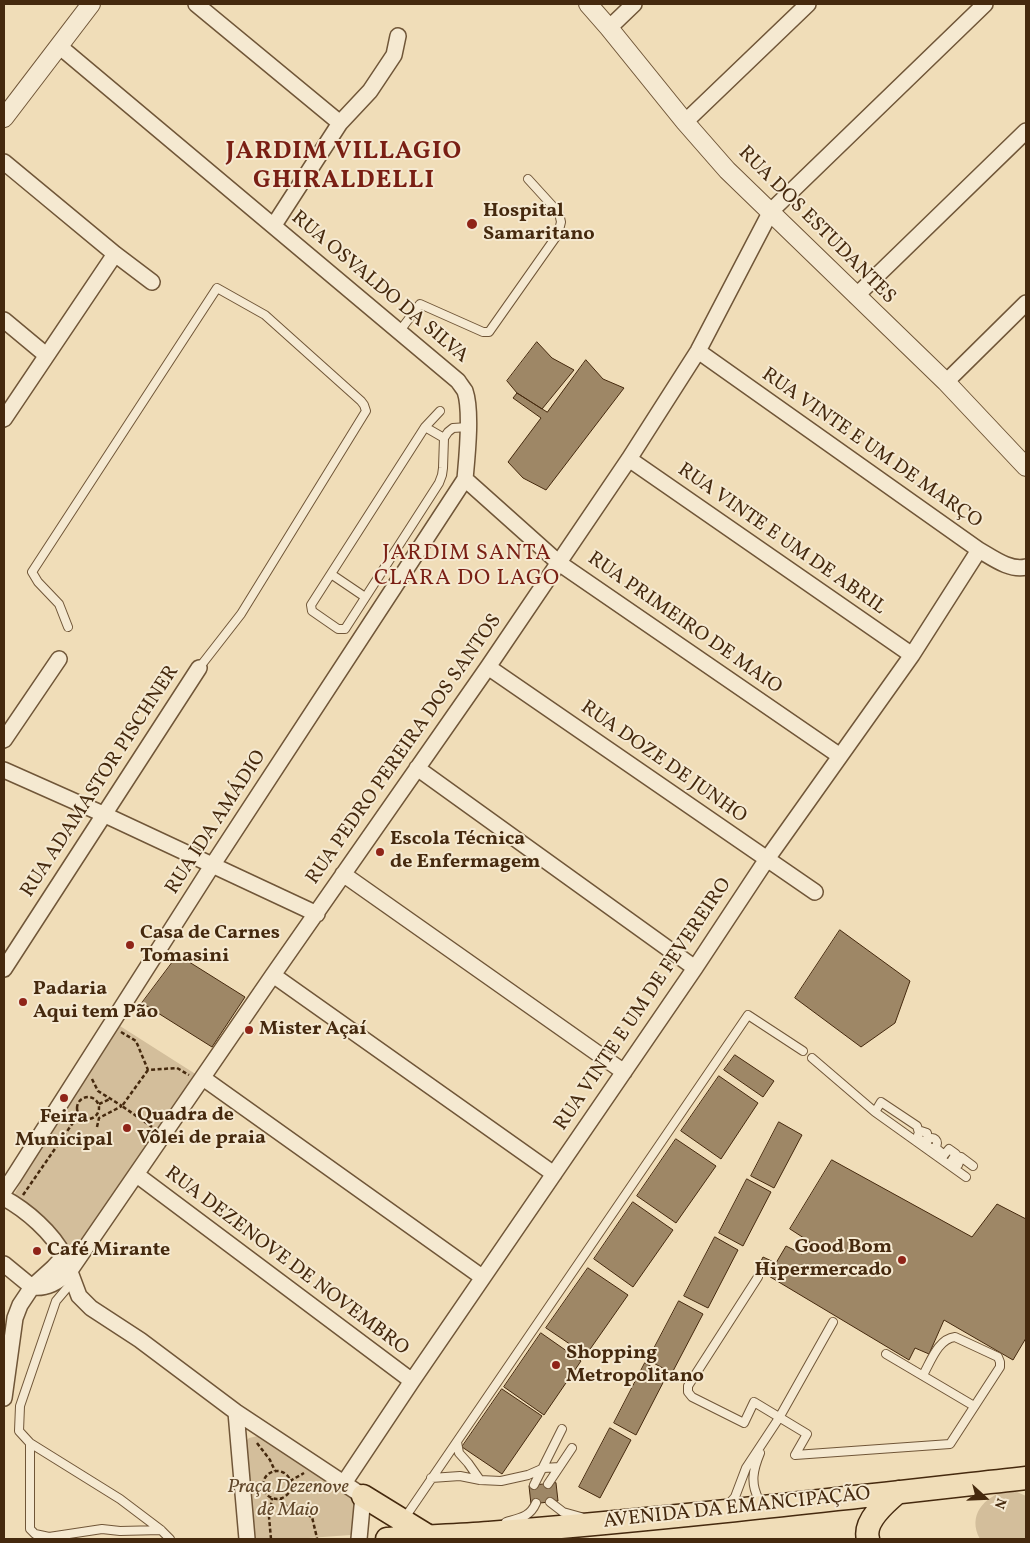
<!DOCTYPE html>
<meta charset="utf-8">
<style>
body{margin:0}
#map{position:relative;width:1030px;height:1543px;overflow:hidden;background:#f0ddb8;font-family:Vollkorn,serif}
canvas{display:block}
.frame{position:absolute;inset:0;border:5px solid #45290e;pointer-events:none}
.north{position:absolute;left:960px;top:1473px;width:50px;height:50px;-webkit-text-stroke:4px #f5e9d1;paint-order:stroke;rotate:110deg;font-size:14px;font-weight:700;line-height:20px;text-align:center;color:#45290e}
.north::after{content:'';display:block;margin:auto;width:18px;height:22px;background:#45290e;clip-path:polygon(50% 0,100% 100%,50% 72%,0 100%)}
</style>
<div id="map">
<canvas width="1030" height="1543"></canvas>
<div class="frame"></div>
<div class="north">N</div>
</div>
<script>
const context = document.querySelector('canvas').getContext('2d');
context.lineJoin = 'round';
function fillPath(path, color) { context.fillStyle = color; context.fill(path, 'evenodd'); }
function strokePath(path, color, width, dash) { context.strokeStyle = color; context.lineWidth = width; context.lineCap = dash ? 'butt' : 'round'; context.setLineDash(dash || []); context.stroke(path); }
function label(font, color, halo, rows, align = 'center') {
  context.font = font + ' Vollkorn,serif'; context.lineWidth = 4; context.setLineDash([]); context.textBaseline = 'middle'; context.strokeStyle = halo; context.fillStyle = color; for (const [text, x, y, turn = 0] of rows) {
    context.save(); context.translate(x, y); context.rotate((+turn || 0) * Math.PI / 180); context.textAlign = isNaN(turn) ? turn : align; if (halo) context.strokeText(text, 0, 0); context.fillText(text, 0, 0); context.restore();
  }
}
const green = new Path2D(`
 M120,1026L197,1075L80,1243L76,1246H70L25,1205L15,1193L25,1174Z
 M262,1435L353,1496C358,1511 361,1522 351,1535L294,1539H255L250,1537L246,1441L249,1438Z
 M1007,1491L1017,1492L1026,1496V1539H980C967,1516 984,1496 1007,1491Z`);
const building = new Path2D(`
 M537,342L552,358L574,370L542,409L517,393L507,381Z
 M586,360L603,379L624,388L546,490L523,478L508,462L541,418L513,398L517,393L547,412Z
 M840,930L910,981L895,1023L861,1047L795,998Z
 M178,955L245,997L212,1047L142,1003Z
 M735,1055L774,1081L763,1097L724,1070Z
 M719,1076L758,1103L721,1159L681,1131Z
 M779,1122L802,1135L774,1188L751,1176Z
 M676,1139L716,1166L676,1223L637,1196Z
 M832,1160L972,1237L997,1204L1026,1219V1338L1013,1360L944,1320L929,1354L915,1348L909,1360L757,1269L763,1257L776,1263L786,1246L802,1254L810,1242L790,1229Z
 M747,1179L771,1192L743,1246L719,1233Z
 M633,1202L673,1230L633,1287L594,1259Z
 M715,1237L738,1250L708,1308L684,1296Z
 M588,1268L628,1295L586,1355L546,1328Z
 M679,1301L703,1314L672,1373L648,1360Z
 M541,1333L581,1361L544,1415L504,1387Z
 M645,1363L667,1375L636,1435L614,1423Z
 M502,1389L542,1416L502,1474L462,1447Z
 M610,1428L631,1440L600,1498L579,1487Z
 M556,1483L558,1501L531,1504L529,1486Z`);
const path = new Path2D(`
 M121,1032L136,1041L148,1070L177,1068L189,1075
 M148,1070L122,1106L152,1127
 M92,1079L98,1091L122,1106
 M77 1108a11 11 0 1 1 22 0a11 11 0 1 1-22 0Z
 M99,1104L110,1099
 M97,1127L99,1118L122,1106
 M23,1195L79,1114
 M257,1443L270,1460L275,1471
 M263 1485a14 14 0 1 1 28 0a14 14 0 1 1-28 0Z
 M290,1481L304,1473
 M280,1499L287,1507L312,1517L317,1538
 M271,1539L269,1517L272,1498`);
const service = new Path2D(`
 M399,332L420,304L483,332H489L558,234L561,222L559,213L528,179
 M440,411L425,427L311,605L312,611L338,629H345L439,483L442,475L443,468L444,438L448,432L453,428L468,427
 M425,427L444,438
 M331,574L365,597
 M68,627L59,604L38,582L32,572L217,288L265,315L361,401L364,405L366,411L241,614L199,668
 M812,1058L875,1112
 M921,1131L927,1133L928,1140L922,1141L919,1140L918,1135Z
 M919,1133L917,1126L881,1102L875,1112L966,1177
 M927 1143a5 5 0 1 1 10 0a5 5 0 1 1-10 0Z
 M935,1147L944,1155L949,1149L956,1154L952,1160L958,1165L961,1157L973,1166
 M758,1277L688,1386V1392L692,1397L744,1423L754,1402L807,1434L795,1455L950,1444L1000,1367V1362L998,1357L955,1337C938,1339 931,1361 923,1375
 M73,1281L56,1301L20,1406L19,1431L30,1443L120,1499L161,1530L170,1539
 M886,1354L974,1406
 M457,1442L459,1453L468,1463L480,1480
 M30,1443V1529L35,1534L49,1537L102,1529L120,1531L161,1530
 M760,1453C753,1470 750,1483 759,1500L762,1501
 M431,1478L460,1476L480,1480L501,1481L528,1475L544,1468L559,1467
 M548,1484L572,1448
 M534,1485L562,1429
 M550,1502L563,1512L581,1517
 M728,1505L735,1497L746,1468L779,1418L833,1322
 M404,1519L748,1015L803,1051
 M506,1522C520,1518 530,1517 536,1503`);
const minor = new Path2D(`
 M196,4L340,123
 M609,28L634,4
 M685,122L808,4
 M4,162L115,254L152,282
 M274,225L340,123L370,91L394,55L398,36
 M856,296L1026,131
 M4,320L46,355
 M698,351L979,550C993,558 1010,571 1026,567
 M946,382L1026,303
 M4,419L115,254
 M629,459L912,655
 M465,479L559,563L840,756
 M488,667L815,892
 M4,740L59,659
 M417,768L695,968
 M4,770L103,814L317,914
 M343,874L624,1072
 M4,969L199,668
 M273,975L554,1174
 M203,1078L482,1277
 M137,1175L412,1381
 M4,1191L13,1178L208,872L465,479C467,457 472,411 465,391C463,388 460,384 458,381L59,46
 M4,1198C26,1210 53,1233 64,1256L53,1268L32,1287L4,1264
 M64,1256L79,1296L91,1308L140,1340L236,1412L363,1496L359,1539
 M4,1398L15,1318L20,1305L32,1287C47,1289 58,1282 69,1272L273,975L488,667L629,459L698,351L771,211L985,4
 M236,1412L247,1539
 M344,1483L412,1381L695,968L767,859L912,655L979,550`);
const tertiary = new Path2D(`
 M588,4L609,28L685,122L727,170L946,382L1026,467
 M4,118L91,4`);
const primary = new Path2D(`
 M363,1496L428,1536
 M387,1539C421,1536 455,1536 489,1533C668,1519 847,1498 1026,1478
 M868,1539C863,1521 886,1502 898,1492`);
const markers = [
 [472,224,6,"#8f2418"],
 [380,852,5,"#8f2418"],
 [130,945,5,"#8f2418"],
 [23,1002,5,"#8f2418"],
 [249,1030,5,"#8f2418"],
 [64,1098,5,"#8f2418"],
 [127,1128,5,"#8f2418"],
 [37,1251,5,"#8f2418"],
 [902,1260,5,"#8f2418"],
 [556,1365,5,"#8f2418"]
];
const poiNames = [
 ["Hospital",483,212],
 ["Samaritano",483,235],
 ["Escola Técnica",390,840],
 ["de Enfermagem",390,863],
 ["Casa de Carnes",140,934],
 ["Tomasini",140,957],
 ["Padaria",33,990],
 ["Aqui tem Pão",33,1013],
 ["Mister Açaí",259,1030],
 ["Quadra de",137,1116],
 ["Vôlei de praia",137,1139],
 ["Feira",64,1118,"center"],
 ["Municipal",64,1141,"center"],
 ["Good Bom",892,1248,"right"],
 ["Hipermercado",892,1271,"right"],
 ["Café Mirante",47,1251],
 ["Shopping",566,1354],
 ["Metropolitano",566,1377]
];
const streetNames = [
 ["RUA DOS ESTUDANTES",816,226,45],
 ["RUA OSVALDO DA SILVA",379,288,40],
 ["RUA VINTE E UM DE MARÇO",871,449,35],
 ["RUA VINTE E UM DE ABRIL",781,540,35],
 ["RUA PRIMEIRO DE MAIO",684,624,35],
 ["RUA PEDRO PEREIRA DOS SANTOS",405,750,-55],
 ["RUA DOZE DE JUNHO",663,763,35],
 ["RUA ADAMASTOR PISCHNER",101,782,-57],
 ["RUA IDA AMÁDIO",217,823,-57],
 ["RUA VINTE E UM DE FEVEREIRO",644,1005,-56],
 ["RUA DEZENOVE DE NOVEMBRO",286,1262,37],
 ["AVENIDA DA EMANCIPAÇÃO",737,1509,-6]
];
const parkNames = [
 ["Praça Dezenove",288,1488],
 ["de Maio",288,1511]
];
const quarterNames = [
 ["JARDIM SANTA",467,555],
 ["CLARA DO LAGO",467,580]
];
const districtNames = [
 ["JARDIM VILLAGIO",344,153],
 ["GHIRALDELLI",344,182]
];
fillPath(green, '#d3be9b');
fillPath(building, '#9e8766');
strokePath(building, '#45290e', 1);
strokePath(service, '#705638', 10);
strokePath(minor, '#705638', 18);
strokePath(tertiary, '#705638', 20);
strokePath(primary, '#45290e', 25);
strokePath(path, '#45290e', 2.5, [4, 2.5]);
strokePath(service, '#f5e9d1', 8);
strokePath(minor, '#f5e9d1', 15);
strokePath(tertiary, '#f5e9d1', 18);
strokePath(primary, '#f0ddb8', 22);
for (const [x, y, r, color] of markers) { const dot = new Path2D(); dot.arc(x, y, r, 0, 2 * Math.PI); context.fillStyle = color; context.fill(dot); strokePath(dot, '#f5e9d1', 2); }
label('bold 20px', '#45290e', '#f5e9d1', poiNames, 'left');
label('20px', '#45290e', '#f5e9d1', streetNames);
label('italic 20px', '#61472a', '#f5e9d1', parkNames);
context.letterSpacing = '1px';
label('22px', '#7a1f14', '#f5e9d1', quarterNames);
context.letterSpacing = '0px';
context.letterSpacing = '1px';
label('bold 25px', '#7a1f14', '#f5e9d1', districtNames);
context.letterSpacing = '0px';
</script>
